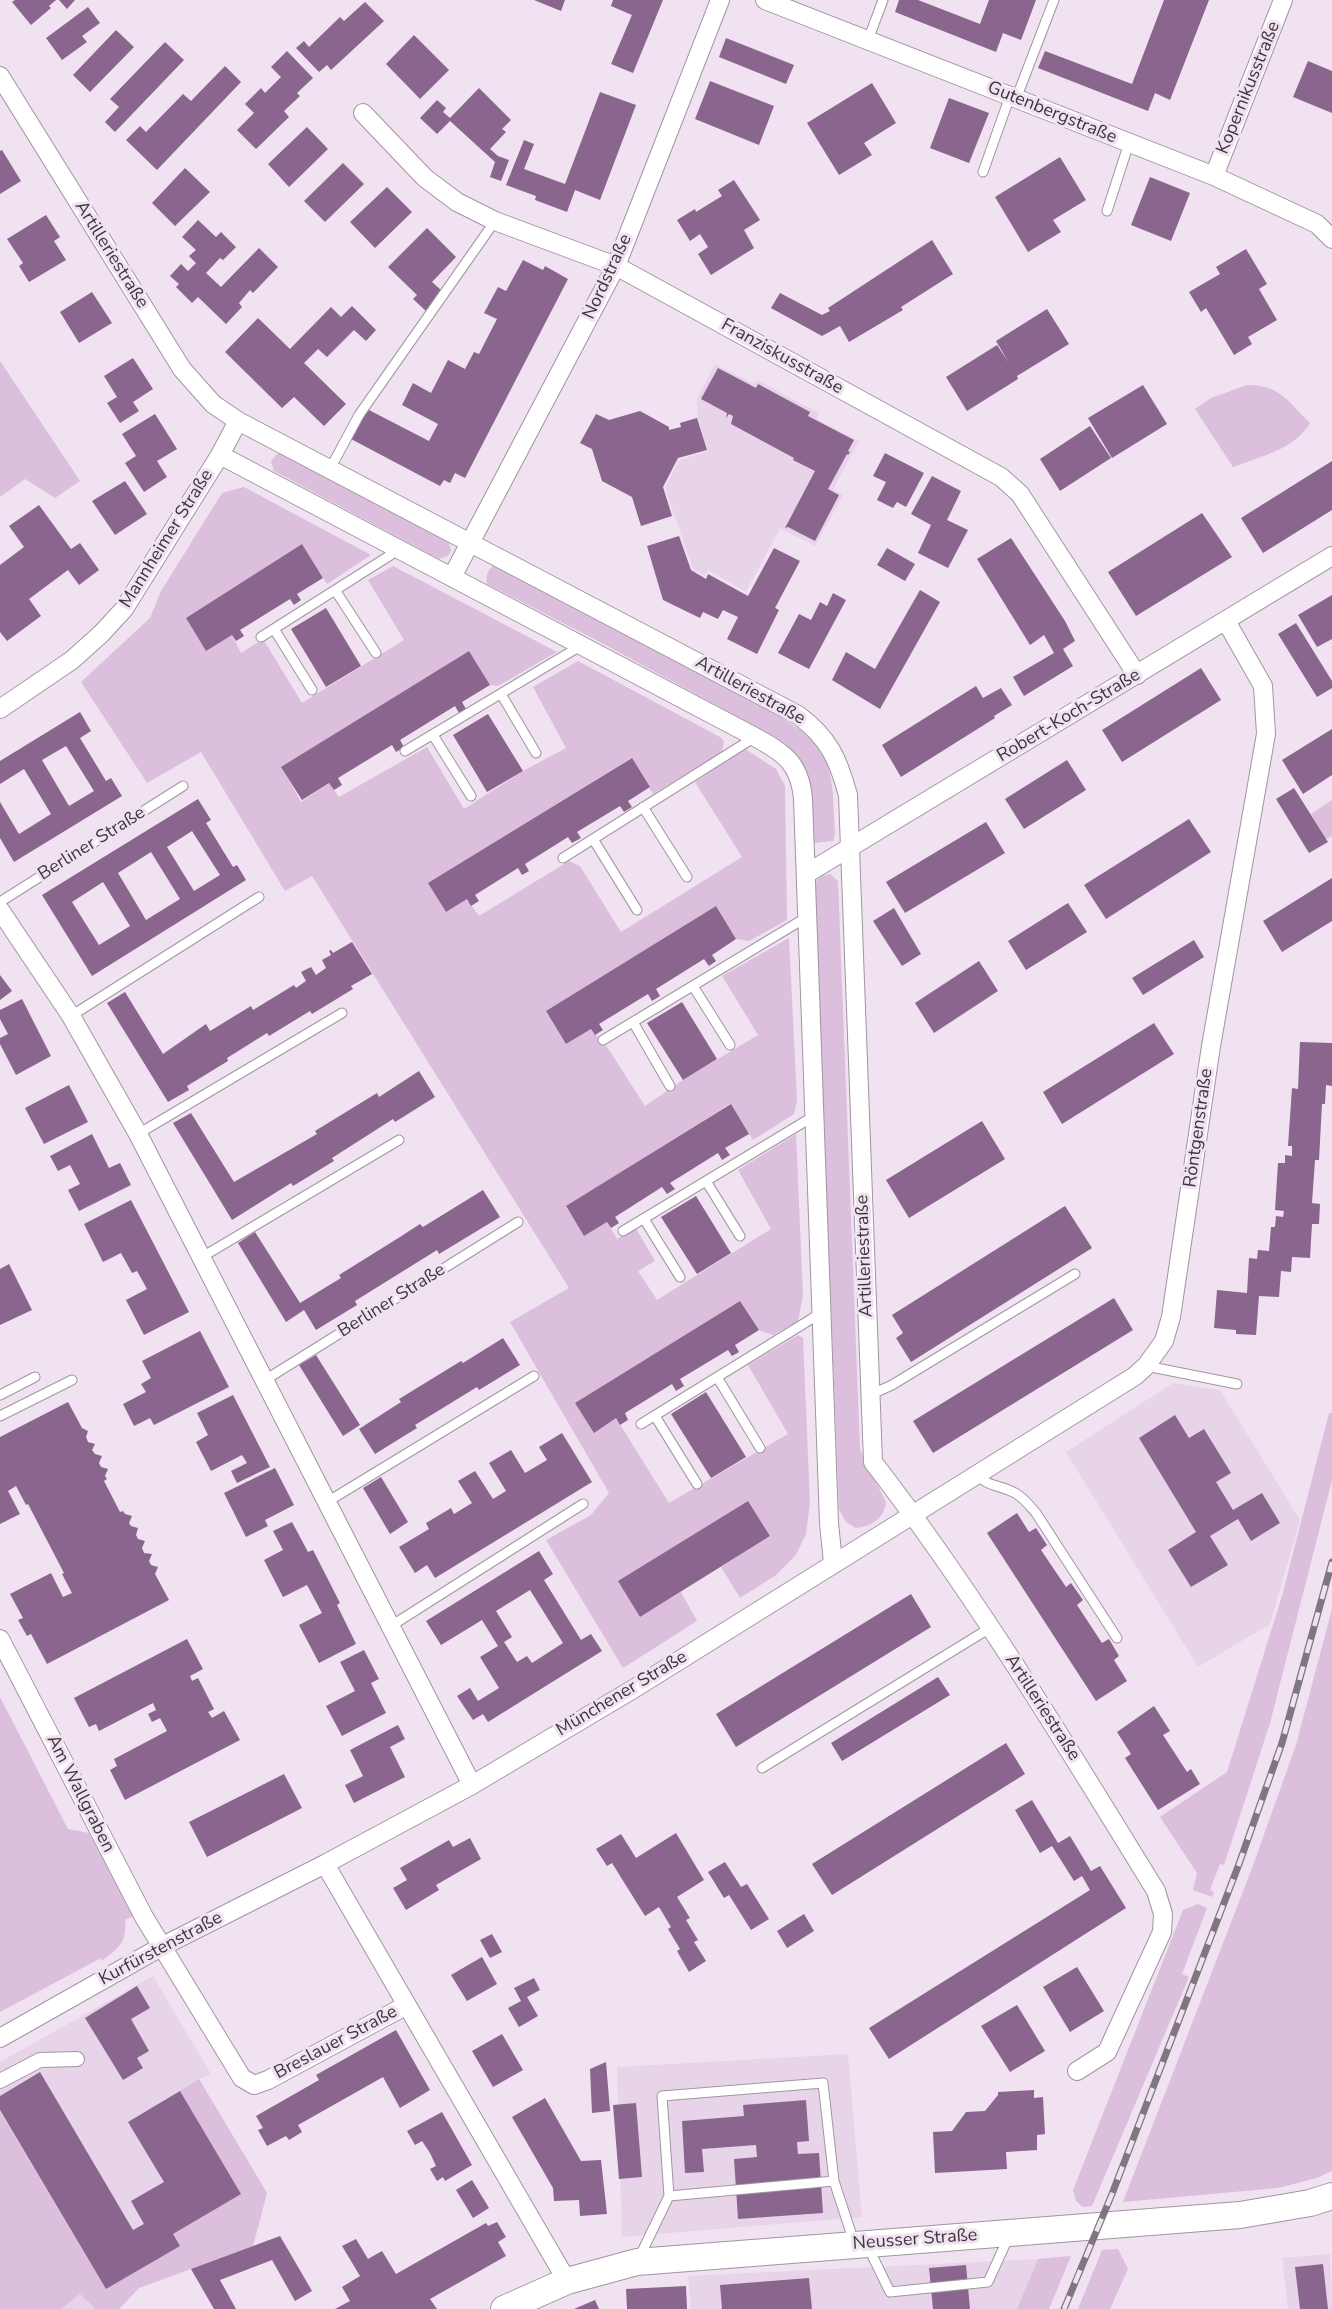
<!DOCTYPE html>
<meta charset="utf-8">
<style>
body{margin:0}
canvas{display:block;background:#f0e2f1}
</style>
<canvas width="1332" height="2309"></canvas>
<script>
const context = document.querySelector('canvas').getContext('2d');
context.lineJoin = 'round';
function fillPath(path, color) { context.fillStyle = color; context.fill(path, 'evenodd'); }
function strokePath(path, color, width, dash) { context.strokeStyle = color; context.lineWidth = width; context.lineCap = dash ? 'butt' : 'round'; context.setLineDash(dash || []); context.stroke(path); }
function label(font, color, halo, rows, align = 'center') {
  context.font = font + ' "Nunito Sans",sans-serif'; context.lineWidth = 6; context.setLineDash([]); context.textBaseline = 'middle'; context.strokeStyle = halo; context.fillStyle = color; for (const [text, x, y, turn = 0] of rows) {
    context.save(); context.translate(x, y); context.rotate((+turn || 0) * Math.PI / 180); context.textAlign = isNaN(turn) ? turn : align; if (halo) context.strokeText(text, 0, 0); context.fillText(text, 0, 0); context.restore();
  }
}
const built = new Path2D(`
 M715,364L754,384L757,380L819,413L816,419L859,441L833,489L843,495L815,546L780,528L746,592L708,570L705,576L693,569L665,488L679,460L708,451L697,415V399Z
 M1173,1383L1220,1390L1300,1520L1270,1624L1198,1667L1066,1452Z
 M153,1976L211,2074L199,2079L267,2193L253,2246L139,2288L119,2309H0V2062Z
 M848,2054L862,2217L622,2237L617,2067Z
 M1330,2254L1332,2309H1288L1282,2258Z
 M1038,2259L1017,2309H691L688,2276Z`);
const green = new Path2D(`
 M0,361L80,481L55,498L25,479L0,497Z
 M1247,385C1281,385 1288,402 1310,423C1295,449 1260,457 1233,467L1195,409L1211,398Z
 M283,452L448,539L451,551L448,556L439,559L274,471L271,461L276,455Z
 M244,487L371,555L327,584L302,544L186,618L206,650L232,635L241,653L263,639L302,703L404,640L368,580L393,566L557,652L498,686L490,685L469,651L282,767L301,802L329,783L339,797L427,747L464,809L523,771L566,748L533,687L578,661L720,737L724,741L722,752L653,794L631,758L429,883L446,912L467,899L479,916L569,861L580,866L621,932L742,857L695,782L745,749L776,769L785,786L787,920L749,941L736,939L716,906L546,1011L566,1044L591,1029L607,1047L645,1106L683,1080L758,1035L722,976L789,938L797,1100L794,1114L753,1140L730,1104L566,1207L584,1236L607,1222L617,1239L635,1227L655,1261L638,1271L657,1300L771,1229L738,1170L796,1134L803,1296L798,1321L773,1335L759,1330L740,1301L575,1403L594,1432L616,1418L669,1503L788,1434L748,1365L798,1335L803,1338L810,1503L806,1534L796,1555L776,1575L740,1598L721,1567L770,1536L748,1501L619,1581L640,1617L681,1592L697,1621L623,1668L546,1540L591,1515L609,1493L510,1322L569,1288L312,876L285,891L201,752L147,783L81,682L150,618L161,591L222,493Z
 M495,564C567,602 638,640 710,678C738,694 794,720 815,743C836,766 833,806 835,835L833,841L815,843L812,836C810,799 815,768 784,742L600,642L487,584C485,575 488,570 495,564Z
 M1332,800V836L1326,839L1311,814Z
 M830,874L838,881L860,1450L886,1502C884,1519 872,1526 856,1528L846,1522L839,1509L814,883L821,876Z
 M1329,1413H1332V1480L1270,1723L1224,1865L1220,1864L1210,1890L1214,1892L1212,1897L1193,1890L1197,1873L1160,1817L1227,1772L1282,1596Z
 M1332,1609V2171L1317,2178L1278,2188L1123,2202L1252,1868L1296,1745Z
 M0,1697L68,1829L89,1833L133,1916L125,1920C127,1943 119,1947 102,1961L101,1958L0,2012Z
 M1198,1904L1207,1908L1182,1974L1189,1977L1092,2206L1083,2207L1076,2201L1073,2190L1183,1910Z
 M199,2079L267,2193L253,2246L139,2288L119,2309H96L80,2294L61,2309H0V2112L106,2289L180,2246L173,2234L240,2194L180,2091Z
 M1118,2249L1128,2269L1110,2309H1078L1102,2250Z
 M1071,2256L1049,2309H1017L1038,2259Z`);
const building = new Path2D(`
 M15,0H56L49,6L51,8L31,25L12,2Z
 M59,0H75L67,9Z
 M534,0H565L561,11Z
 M613,0H663L633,73L611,64L632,15L611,6Z
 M899,0H918L980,24L989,0H1036L1021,40L1003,33L996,52L895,12Z
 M1164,0H1209L1170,100L1155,93L1148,111L1038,68L1045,51L1132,84Z
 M365,2L384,21L331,70L327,65L319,72L296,48L304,41L309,47L340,17L344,21Z
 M88,7L100,23L82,36L87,42L62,60L46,38Z
 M116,30L134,47L90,92L73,75Z
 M414,35L449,70L420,99L386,64Z
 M726,38L794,65L786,84L719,57Z
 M165,42L184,60L115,132L105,122L119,107L110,99Z
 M287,51L313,78L297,93L300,96L284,111L289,117L256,149L237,130L254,113L245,104L261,88L265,93L281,77L271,67Z
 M1308,61L1332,71V113L1293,97Z
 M225,66L241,82L157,170L126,140L140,126L146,132L183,94L191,101Z
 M710,81L774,106L759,145L695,119Z
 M872,83L896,123L864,143L872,155L839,175L807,123Z
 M479,88L511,120L502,129L506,132L490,149L498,156L509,160L501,181L490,177L495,162L450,121L437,134L420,118L437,100L446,108L443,112L450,118Z
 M600,92L636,105L600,200L575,190L567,212L535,200L536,196L506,185L524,140L534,144L524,169L565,184Z
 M949,98L989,113L969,163L930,148Z
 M307,127L328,149L289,187L268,164Z
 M2,150L21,181L0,194V151Z
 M1060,157L1086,200L1053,220L1061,232L1028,252L995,197Z
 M343,163L364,184L325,222L304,201Z
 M185,168L210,192L175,226L152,203Z
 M1150,177L1190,193L1171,241L1131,225Z
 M734,180L760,220L744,230L754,248L711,275L698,254L708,247L700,234L690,241L677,220L695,209L696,212L722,196L718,190Z
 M387,187L412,212L375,248L350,222Z
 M46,215L60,237L54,241L66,260L29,282L19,266L23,263L7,239Z
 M198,220L216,237L221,232L236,247L223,260L220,258L206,273L221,287L259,248L278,267L253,293L250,290L239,303L242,307L226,324L198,297L192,303L176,287L179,284L170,276L181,264L188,271L196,263L189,256L196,250L182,237Z
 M427,228L456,257L432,282L442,291L427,312L413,299L417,295L388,267Z
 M932,240L953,274L901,307L903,310L849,342L840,326L822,336L771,308L780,293L822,315L830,311L828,308Z
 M1246,249L1267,284L1259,289L1277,320L1248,337L1252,344L1234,355L1206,308L1201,312L1189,292L1220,274L1216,267Z
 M523,260L543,270L545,266L568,279L465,478L455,473L450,483L444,480L440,486L351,439L367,409L429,441L438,424L402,405L413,383L431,393L448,360L465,369L474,352L479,354L497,319L484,313L498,287L506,291Z
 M92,292L112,323L79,343L60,312Z
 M352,306L376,330L366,341L354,330L327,357L318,349L304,363L346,404L324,426L294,397L282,408L225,352L258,318L290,349L331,307L341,317Z
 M1047,309L1069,344L1017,376L1018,379L967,411L946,377L997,345L1009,363L996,341Z
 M133,358L153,389L133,402L139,411L120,423L107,403L117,397L104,376Z
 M718,368L756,388L758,384L810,412L808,416L854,440L848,451L850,452L848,455L847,454L828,489L839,495L815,541L788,527L785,528L815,471L793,460L794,458L731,424L733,416L729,414L726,418L727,413L701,399Z
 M1143,385L1167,424L1112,458L1088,418Z
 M640,411L669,427V430L681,427L680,423L697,418L707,450L678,458L663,487L672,516L641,526L632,497L602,481L592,449L580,443L596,414L609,420Z
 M155,414L177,449L157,461L167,477L144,492L125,463L136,456L122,434Z
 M1090,426L1111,458L1060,491L1040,459Z
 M885,453L924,473L906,507L897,502L893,508L877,500L886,482L873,476Z
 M1332,461V510L1263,553L1241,518Z
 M932,476L961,491L947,520L968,530L948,568L918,553L931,525L911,514Z
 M125,481L147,514L115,535L92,501Z
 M39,505L71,549L80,543L99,570L79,585L68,570L29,599L41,616L7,641L0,632V565L24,547L9,526Z
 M1202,513L1232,557L1136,616L1108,572Z
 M679,536L691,570L706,579L708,574L748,596L774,548L800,561L775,608L779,610L757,654L727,639L738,617L723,610L718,619L703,612L700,618L663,600L647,546Z
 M1011,538L1065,621L1075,641L1063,649L1073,666L1024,696L1013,677L1054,653L1044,635L1030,645L977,559Z
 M302,544L323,578L297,594L301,600L294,605L290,599L240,630L244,636L236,641L232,635L206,651L186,618Z
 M887,548L915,564L905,581L877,565Z
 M920,590L940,602L880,709L832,680L846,652L875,669Z
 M833,593L846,600L809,669L778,653L799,614L811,620L820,602L827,606Z
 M1332,595V639L1317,647L1298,615Z
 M326,608L361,666L326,687L291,629Z
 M1296,623L1332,681V688L1317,697L1278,634Z
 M469,651L490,685L462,702L466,709L459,713L455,706L400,740L404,747L396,752L392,745L338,778L342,785L334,790L329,783L302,800L281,767Z
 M1201,668L1221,700L1122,762L1102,730Z
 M976,686L983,698L1001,688L1012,705L994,716L995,718L901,777L882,745Z
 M80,712L91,731L80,738L106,781L111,778L122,796L14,862L0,838V802L19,834L51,814L24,769L0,784V761ZM66,746L94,791L69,806L42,760Z
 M488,714L523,771L487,792L453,735Z
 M1332,729V775L1303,794L1282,760Z
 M632,758L650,787L628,801L632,807L624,812L620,806L577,832L581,838L572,843L568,837L525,864L529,871L522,875L518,868L475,895L479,901L471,906L467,899L446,912L428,883Z
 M1067,760L1086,790L1024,829L1005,799Z
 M1294,788L1328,842L1309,853L1276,799Z
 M198,799L211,820L206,823L233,867L237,865L246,880L92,976L42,895ZM192,831L220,875L194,891L167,847ZM151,852L180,899L146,920L118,873ZM103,882L130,926L99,945L72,902Z
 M1189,819L1211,852L1106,919L1084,885Z
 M986,822L1005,853L905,913L886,882Z
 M1332,878V921L1282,952L1263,921Z
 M1068,903L1087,932L1026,970L1008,941Z
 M716,906L736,939L712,955L716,961L709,966L704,959L656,989L660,996L652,1001L648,994L599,1024L603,1030L595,1035L591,1029L566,1044L546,1011Z
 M894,908L921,954L902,966L873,921Z
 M1194,940L1204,957L1143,995L1132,978Z
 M352,942L372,974L351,986L353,989L312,1014L310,1011L269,1036L267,1033L227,1058L228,1061L187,1086L189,1090L168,1102L107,1003L125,992L163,1054L206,1024L210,1031L251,1006L253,1010L294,985L296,988L306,981L301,972L311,967L316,975L326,968L322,960L331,955L329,951L331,950L333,953Z
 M979,961L998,991L934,1033L915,1003Z
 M0,975L12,991L0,1000Z
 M22,999L51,1056L16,1075L0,1044V1038L8,1034L0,1019V1010Z
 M682,1002L717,1059L683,1080L647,1023Z
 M1154,1023L1174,1054L1062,1124L1043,1092Z
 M1300,1042L1332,1043V1086L1326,1085L1325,1104H1322L1319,1160H1315L1312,1203L1320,1204L1319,1224H1312L1310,1258L1292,1257L1291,1272L1281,1271L1279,1297L1259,1296L1256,1335L1236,1334V1330L1214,1328L1217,1290L1247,1293L1249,1258L1257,1259L1258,1250L1269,1251L1271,1227H1275L1276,1216L1283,1217L1284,1211L1275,1210L1278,1163H1285V1155L1292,1156V1146H1288L1292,1088L1298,1089Z
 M419,1071L435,1097L395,1122L393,1119L332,1158L334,1161L293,1186L291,1183L232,1220L173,1123L191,1113L234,1182L317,1134L315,1131L377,1093L379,1097Z
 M69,1085L88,1122L44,1144L25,1108Z
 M731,1104L749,1134L725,1148L730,1155L722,1160L718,1153L670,1183L675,1189L667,1194L662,1187L615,1217L619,1223L611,1228L607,1222L584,1236L566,1206Z
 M982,1121L1005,1159L909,1218L886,1180Z
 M92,1134L109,1168L120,1163L131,1185L79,1211L68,1190L80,1184L70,1165L58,1171L50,1156Z
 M483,1190L500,1217L439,1254L437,1250L355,1301L357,1305L316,1330L304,1310L286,1322L238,1243L255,1232L300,1303L341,1278L339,1275L400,1237L420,1224L423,1227Z
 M696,1196L731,1253L697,1274L661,1217Z
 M131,1200L189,1312L144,1335L126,1300L147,1289L137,1271L132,1273L121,1253L103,1262L84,1224Z
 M1065,1206L1092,1248L911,1362L896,1338L903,1333L892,1315Z
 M9,1264L32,1310L0,1325V1269Z
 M1114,1298L1133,1330L933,1453L913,1421Z
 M740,1301L759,1330L735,1345L739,1352L732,1356L728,1350L680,1379L684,1386L676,1391L672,1384L625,1413L628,1420L620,1425L616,1418L594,1433L575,1403Z
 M200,1331L229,1387L154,1425L150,1418L134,1426L123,1404L146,1392L141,1384L151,1378L142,1361Z
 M503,1338L520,1365L479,1390L477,1387L415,1425L417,1428L375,1454L359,1429L401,1402L399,1399L461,1361L463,1363Z
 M316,1355L360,1425L343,1436L299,1365Z
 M706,1392L746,1457L711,1478L671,1414Z
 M233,1395L270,1467L237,1483L231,1471L247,1463L242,1455L211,1471L196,1442L208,1435L197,1413Z
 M68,1402L82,1428L88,1431L86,1437L88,1442L95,1444L92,1450L95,1454L102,1456L99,1463L101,1467L108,1469L105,1476L107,1479L104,1481L120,1512L123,1511L125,1514L132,1516L129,1523L131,1526L138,1528L136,1535L138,1539L145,1541L142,1548L144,1553L152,1554L149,1561L151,1565L158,1567L155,1574L169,1600L47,1664L31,1634L27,1636L18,1620L23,1618L10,1594L51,1573L63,1597L72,1593L62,1574L64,1573L28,1504L26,1505L16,1486L8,1491L20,1514L0,1524V1437Z
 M1175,1415L1189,1438L1204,1429L1231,1473L1216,1482L1233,1510L1262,1493L1280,1523L1251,1541L1238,1519L1210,1536L1228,1565L1191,1587L1168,1550L1196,1532L1139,1438Z
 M562,1433L592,1482L435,1578L427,1565L415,1573L399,1547L429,1529L426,1523L451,1508L454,1514L472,1503L458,1481L475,1471L493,1499L506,1491L489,1463L511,1450L525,1473L547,1460L539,1447Z
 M275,1468L294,1505L265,1520L268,1526L246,1537L224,1493Z
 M381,1477L408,1522L390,1534L363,1488Z
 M748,1501L770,1536L640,1617L618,1581Z
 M1017,1513L1029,1532L1036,1528L1047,1545L1041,1550L1066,1587L1071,1583L1083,1600L1077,1605L1102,1643L1109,1639L1119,1656L1114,1660L1127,1681L1096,1701L987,1533Z
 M292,1522L308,1552L313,1550L340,1603L337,1605L356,1644L319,1663L299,1625L322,1613L307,1585L283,1597L264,1560L283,1550L273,1531Z
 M539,1551L553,1574L544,1580L581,1640L591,1634L602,1651L488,1722L483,1714L473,1720L457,1696L470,1688L478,1701L499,1688L480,1657L498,1646L482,1620L441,1645L426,1621ZM530,1590L563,1643L532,1663L527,1656L517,1662L504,1642L512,1637L496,1611Z
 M911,1594L931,1627L736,1747L716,1714Z
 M187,1639L203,1669L190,1676L192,1681L198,1678L214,1709L208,1712L212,1718L224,1711L240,1740L125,1800L110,1770L117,1766L114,1759L167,1731L160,1718L152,1722L148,1714L156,1710L153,1703L99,1731L96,1724L89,1727L74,1698Z
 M364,1650L379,1679L371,1683L386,1713L342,1736L326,1706L355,1691L340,1662Z
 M938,1677L950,1695L842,1761L831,1743Z
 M1154,1706L1170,1731L1163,1735L1187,1772L1191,1769L1200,1784L1158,1810L1125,1758L1131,1754L1117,1732Z
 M398,1725L405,1739L390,1747L405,1777L354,1803L345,1785L363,1776L350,1750Z
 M1006,1743L1025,1774L832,1895L812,1864Z
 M284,1774L302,1808L207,1857L189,1822Z
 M1032,1800L1058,1843L1070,1836L1091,1871L1100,1866L1126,1908L889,2059L869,2028L1090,1890L1082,1876L1074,1881L1052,1846L1040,1853L1015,1810Z
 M676,1833L704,1880L677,1897L690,1918L686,1920L698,1940L694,1942L706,1961L689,1972L677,1951L680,1949L668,1929L671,1927L659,1907L645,1916L612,1863L607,1866L596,1849L621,1834L636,1858Z
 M470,1838L481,1859L436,1885L439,1890L406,1910L393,1888L407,1880L400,1868L449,1840L453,1847Z
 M725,1862L741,1887L747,1884L769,1919L751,1930L729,1895L724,1898L708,1872Z
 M804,1914L814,1931L787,1948L777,1931Z
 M492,1934L502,1952L490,1958L480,1940Z
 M482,1957L497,1984L467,2001L451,1975Z
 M1077,1967L1104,2011L1070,2032L1043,1987Z
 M534,1978L540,1990L527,1997L538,2016L519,2027L508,2008L521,2001L514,1988Z
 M137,1986L150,2008L131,2019L149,2051L137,2058L143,2068L123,2080L85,2018Z
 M1017,2005L1045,2051L1010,2072L981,2026Z
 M396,2030L430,2090L400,2108L383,2077L298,2125L302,2132L289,2140L286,2136L267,2146L258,2130L263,2128L256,2116L319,2080L316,2075Z
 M502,2034L523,2070L493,2087L472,2051Z
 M606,2062L610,2111L592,2113L590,2069Z
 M40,2072L133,2230L144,2224L131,2201L164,2182L128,2122L180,2091L241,2194L173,2234L180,2246L106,2289L0,2110V2096Z
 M1034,2090V2098L1043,2097L1045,2134L1037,2135V2150L1006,2152L1007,2169L935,2173L933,2132L952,2131L966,2112L985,2111L998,2095V2092Z
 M545,2098L581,2161L601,2160L607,2214L580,2216L579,2200L554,2201L553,2188L512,2117Z
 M806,2100L809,2141L797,2142L798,2154L819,2153L823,2213L738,2219L734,2159L757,2157L756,2145L702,2149L704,2172L685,2173L682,2121L744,2116L743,2105Z
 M636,2103L642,2177L619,2179L613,2105Z
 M442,2112L472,2165L445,2181L443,2177L437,2181L430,2169L436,2166L430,2153L422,2141L415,2145L407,2131Z
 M472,2180L489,2208L473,2218L456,2190Z
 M497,2222L506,2237L498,2242L506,2256L430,2299L437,2309H335L350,2301L342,2287L360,2276L342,2246L356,2239L368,2259L382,2251L396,2274L486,2223L488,2226Z
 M280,2236L312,2291L295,2301L272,2260L220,2280L236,2309H214L191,2269Z
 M1323,2264L1328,2309H1300L1295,2267Z
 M966,2265L970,2309H933L929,2268Z
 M809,2278L812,2309H722L720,2285Z
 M686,2286L687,2309H627L626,2289Z
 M595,2300L599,2309H574Z`);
const service = new Path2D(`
 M868,40L883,0
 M1016,99L1054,0
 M983,172L1010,96
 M1107,211L1129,143
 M330,469L359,415L495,221
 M335,590L376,653
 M274,629L312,690
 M261,637L400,549
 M501,694L536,753
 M433,735L471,796
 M405,751L582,645
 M643,807L687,877
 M593,839L637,910
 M563,858L755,737
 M0,902L183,786
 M693,986L730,1045
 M71,1016L259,897
 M633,1022L670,1086
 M603,1040L807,917
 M138,1134L342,1013
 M706,1181L740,1236
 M644,1219L680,1277
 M623,1231L814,1116
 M202,1257L399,1140
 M1146,1366L1237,1384
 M717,1377L760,1448
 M265,1380L518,1222
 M0,1395L35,1377
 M870,1395L892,1385L1075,1274
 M0,1416L72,1380
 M655,1416L697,1484
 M641,1424L821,1313
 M976,1473C988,1488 999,1484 1015,1493C1024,1498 1030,1506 1036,1513L1117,1638
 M327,1502L534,1376
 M391,1626L583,1504
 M762,1768L990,1628
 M669,2196L834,2181
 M868,2247L890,2292L988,2282L1009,2236
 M639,2258L669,2196L662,2096L823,2083L834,2181L854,2242`);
const pedestrian = new Path2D(`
 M0,2081L40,2060L77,2059`);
const minor = new Path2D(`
 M765,0L1214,176L1317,224L1332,239
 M0,76L182,369L213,404L238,421L798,715C829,738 838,759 848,795L873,1462C977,1597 1066,1745 1156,1891L1163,1914L1162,1932L1107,2052L1077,2071
 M363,113L425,178L457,202L495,221L616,266L1001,477L1020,494L1137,675
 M1214,176L1283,0
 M220,455L755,737C784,753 800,763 803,799L829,1523L833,1563
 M452,577L616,266L720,0
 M0,709L72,660L101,634L124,609L220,455L238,421
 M806,874L1332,556
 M0,910L71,1016L138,1134L472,1785
 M0,1639L144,1917L242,2078L254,2085L268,2080L407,2005
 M325,1864L567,2281
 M0,2038L161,1947L325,1864L472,1785L635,1688L1135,1376L1146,1366L1164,1341L1171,1317L1211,1046L1266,734L1263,686L1226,621`);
const secondary = new Path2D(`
 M504,2309L567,2281L637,2262L1240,2215L1310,2203L1332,2196`);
const rail = new Path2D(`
 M1064,2309L1112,2194L1239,1864L1282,1743L1332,1562`);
const streetNames = [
 ["Kopernikusstraße",1249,88,-68],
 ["Gutenbergstraße",1052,113,22],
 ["Artilleriestraße",111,255,58],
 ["Nordstraße",608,277,-65],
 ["Franziskusstraße",782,357,29],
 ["Mannheimer Straße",167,539,-58],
 ["Artilleriestraße",750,691,29],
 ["Robert-Koch-Straße",1069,716,-31],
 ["Berliner Straße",92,844,-32],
 ["Röntgenstraße",1199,1128,-82],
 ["Artilleriestraße",865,1256,-92],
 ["Berliner Straße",392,1301,-32],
 ["Münchener Straße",622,1694,-31],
 ["Artilleriestraße",1042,1708,57],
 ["Am Wallgraben",80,1794,63],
 ["Kurfürstenstraße",161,1949,-28],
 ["Breslauer Straße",336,2043,-28],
 ["Neusser Straße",915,2240,-4]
];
fillPath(built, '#e8d4e9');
fillPath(green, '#dbbfdc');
fillPath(building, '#8a658d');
strokePath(service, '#a195a2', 11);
strokePath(pedestrian, '#a195a2', 16);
strokePath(minor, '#a195a2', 20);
strokePath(secondary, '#a195a2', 28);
strokePath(service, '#fff', 9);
strokePath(pedestrian, '#fff', 14);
strokePath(minor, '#fff', 18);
strokePath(secondary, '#fff', 26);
strokePath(rail, '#7f7780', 7);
strokePath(rail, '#f0e2f1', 4.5, [14]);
label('18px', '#3c373d', '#f0e2f1', streetNames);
</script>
